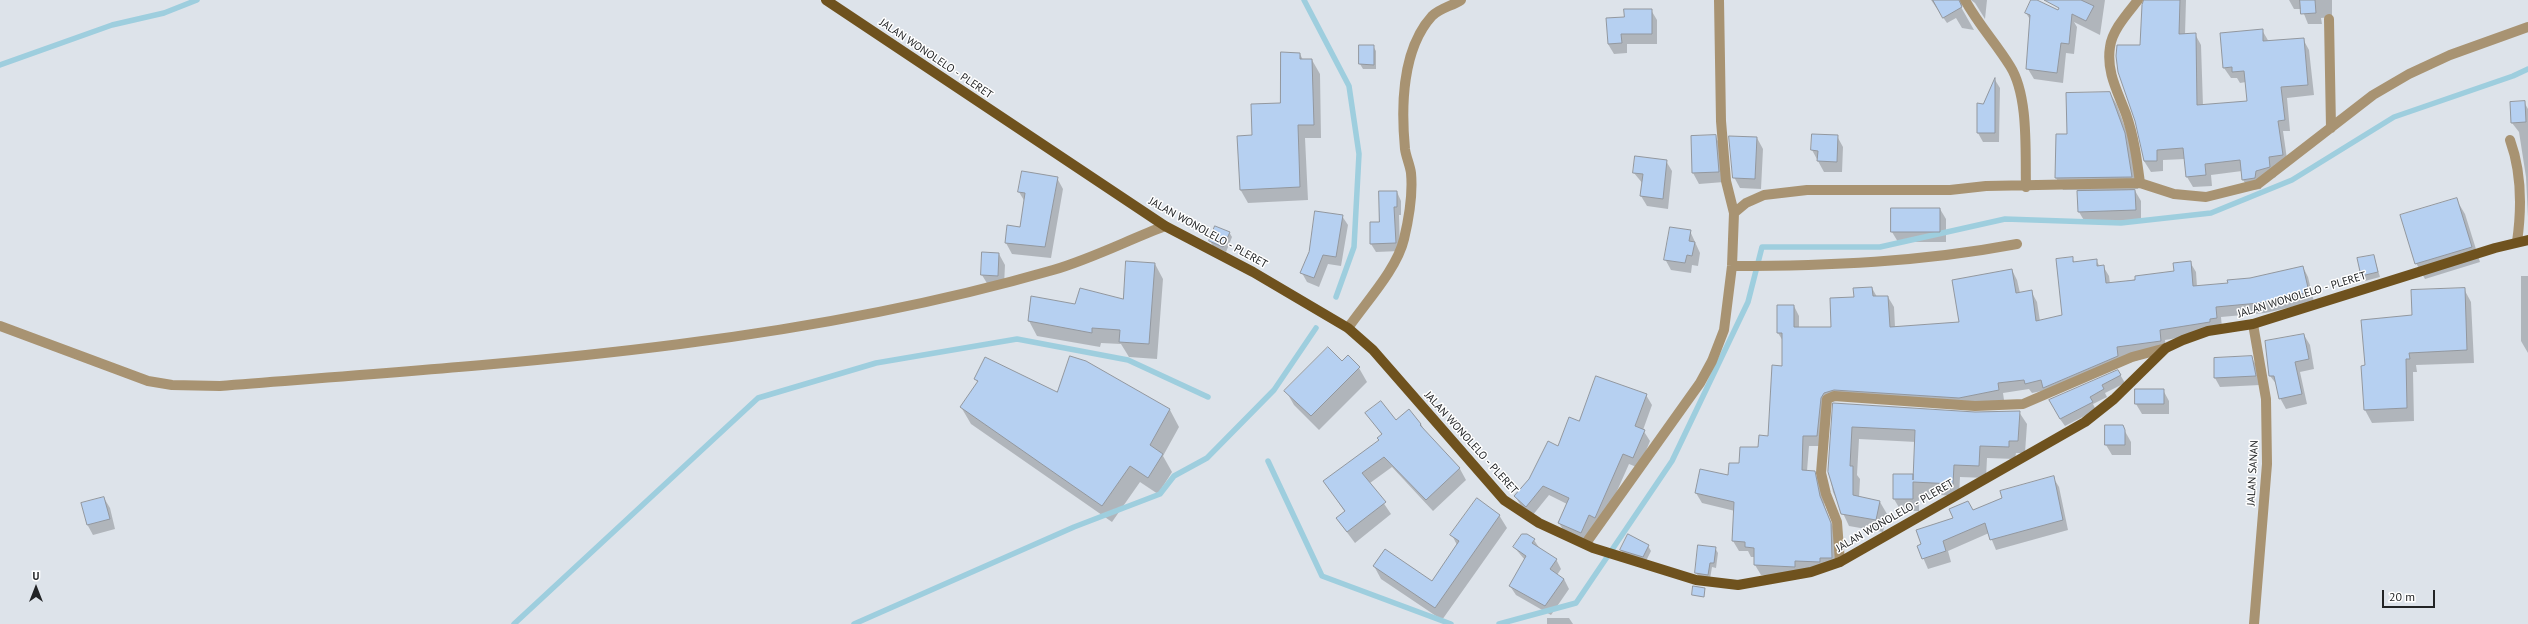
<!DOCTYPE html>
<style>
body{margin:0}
#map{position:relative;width:2528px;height:624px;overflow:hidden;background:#dde3ea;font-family:"PT Sans",sans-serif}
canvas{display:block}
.north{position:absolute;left:16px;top:568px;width:40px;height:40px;-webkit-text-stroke:3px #fff;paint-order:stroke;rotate:0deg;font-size:11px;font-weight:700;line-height:16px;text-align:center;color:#222426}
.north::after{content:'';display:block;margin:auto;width:14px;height:18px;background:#222426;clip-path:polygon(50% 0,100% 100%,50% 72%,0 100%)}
.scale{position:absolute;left:2382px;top:590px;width:53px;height:18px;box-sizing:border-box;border:2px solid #222426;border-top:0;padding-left:5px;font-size:12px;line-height:14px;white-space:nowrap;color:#222426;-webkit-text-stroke:3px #fff;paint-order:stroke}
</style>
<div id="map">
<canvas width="2528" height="624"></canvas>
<div class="north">U</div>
<div class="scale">20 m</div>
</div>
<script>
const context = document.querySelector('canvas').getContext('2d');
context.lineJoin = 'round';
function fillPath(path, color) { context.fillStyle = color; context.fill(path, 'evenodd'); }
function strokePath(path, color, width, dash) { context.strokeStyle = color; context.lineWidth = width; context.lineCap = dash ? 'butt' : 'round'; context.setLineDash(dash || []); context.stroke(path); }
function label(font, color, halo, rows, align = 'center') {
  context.font = font + ' "PT Sans",sans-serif'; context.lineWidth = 3; context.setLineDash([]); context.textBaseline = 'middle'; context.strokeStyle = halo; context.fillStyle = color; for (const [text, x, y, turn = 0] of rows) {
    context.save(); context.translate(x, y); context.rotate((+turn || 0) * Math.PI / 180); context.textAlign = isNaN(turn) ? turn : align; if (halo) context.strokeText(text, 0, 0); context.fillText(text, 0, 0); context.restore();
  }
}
const shadow = new Path2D(`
 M1931,0H1968L1963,3L1961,7L1974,30L1962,28L1956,18L1947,23Z
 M1971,0H1987L1985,19L1975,3Z
 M2032,0L2067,14L2065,0H2105L2100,35L2074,22L2077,27L2074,54L2066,53L2063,83L2034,79L2028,69L2031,21L2026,13Z
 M2144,0H2186L2185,35L2195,34L2201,45L2203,106L2248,101L2246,82L2240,83L2237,78H2231L2224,68L2262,30L2269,42L2303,39L2309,50L2314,95L2287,98L2290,131H2283L2288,166L2274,168L2276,177L2261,182V189L2250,190L2243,180L2242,171L2211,175L2212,186L2193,187L2187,177L2185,159L2163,160V171L2151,172L2144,161L2141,46Z
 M2289,0H2332V17L2321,18L2322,24H2308L2302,9H2294Z
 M1651,10L1657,20V44H1627V53L1614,54L1608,44L1625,18Z
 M1360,46H1373L1376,51V69H1363L1360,64Z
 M1300,54L1303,60H1312L1320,74L1321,138H1305L1308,200L1248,203L1240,189L1253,136L1281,104Z
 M1995,80L2000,88L1999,142H1983L1978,133V104L1984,105Z
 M2110,93L2117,105L2132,146L2138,189H2134L2141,201V220L2085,222L2079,212L2078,190H2063L2056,178L2068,135Z
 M2524,102L2528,109V217L2526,177L2519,132L2512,123Z
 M1715,136L1721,146L1724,182L1699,184L1693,173L1692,137Z
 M1837,136L1843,147L1842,172H1824L1812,150Z
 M1757,138L1763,149L1761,189L1740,188L1734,177Z
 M1666,161L1672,171L1668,209L1647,206L1641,196L1643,184L1634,173Z
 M1057,178L1063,189L1051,258L1012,254L1006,243L1008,227L1021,228L1025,202L1019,192Z
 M1397,192L1401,201V215H1399L1400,251L1376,252L1371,244Z
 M2456,199L2465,214L2480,262L2425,279L2416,263Z
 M1940,209L1946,219V242H1898L1892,232Z
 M1342,216L1348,225L1341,266L1328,264L1319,287L1307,282L1302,273Z
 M1690,231L1700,253L1698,266L1692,265L1691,273L1671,270L1665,259Z
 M1229,232L1232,237L1226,252L1213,246L1210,241Z
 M999,254L1005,265L1004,286L988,285L982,275Z
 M2374,256L2380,277L2365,281L2362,276Z
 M2072,258L2075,263L2096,260L2100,267L2103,266L2109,276L2110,284L2175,272L2190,262L2196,272L2197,287L2229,284L2303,267L2308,277L2314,302L2265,313L2221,317L2222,328L2215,332L2165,340L2166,351L2046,390L2032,393L2029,389L2003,393L2004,400L1965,408L1841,399L1830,403L1823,446H1809L1807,471L1814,472L1820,482L1825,507L1836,534L1838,567L1800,577L1761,575L1755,565V557H1751L1748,551H1739L1733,541L1735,511L1702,503L1696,493L1701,470L1729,476L1769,437L1783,367V341L1778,333V306H1794L1799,316V328H1832L1855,298L1872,288L1877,297H1888L1894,307L1895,327L1960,323L2012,270L2017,280L2020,293L2031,291L2037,302L2040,321L2063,316Z
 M1155,264L1163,279L1157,359L1129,357L1121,344L1101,343L1100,347L1037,336L1029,321L1076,305L1124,300Z
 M2521,276H2528V353L2521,341Z
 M2464,289L2471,302L2474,363L2416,365L2417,372H2413L2414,421L2372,423L2365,410L2413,316Z
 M2304,335L2310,345L2314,369L2300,372L2307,404L2286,409L2280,398L2278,386L2270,376Z
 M2251,357L2257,366L2260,385L2220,387L2215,378Z
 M1342,362L1359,368L1367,382L1319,430L1294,405L1286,391Z
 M2118,371L2125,383L2105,393L2107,397L2093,404L2096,410L2065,426L2060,419Z
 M975,379L1170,410L1179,427L1163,456L1172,472L1158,494L1140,482L1112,522L971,424L961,407L978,383Z
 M2163,390L2169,401V414H2142L2136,404Z
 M1646,395L1652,405L1643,430L1650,441L1639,468L1629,464L1601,527L1587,542L1565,533L1559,523L1567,504L1549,495L1532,516L1521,506L1515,496L1580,422Z
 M1834,404L1975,413L2019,412L2027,424L2025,453H2016L2015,459L1987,458L1986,478L1960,477L1959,496L1919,494V511H1901L1894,499V475H1912L1914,478L1916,442L1859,439L1857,475L1860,479L1859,498L1880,502L1887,514L1883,532L1849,526L1833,492L1829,472Z
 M1367,413L1396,422L1421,424L1426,433L1460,469L1466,480L1433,511L1392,467L1370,483L1391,514L1355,543L1337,519L1345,512L1324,481L1380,440L1382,435Z
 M2122,426L2131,442V455H2112L2106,445Z
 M2053,477L2059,487L2068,530L1996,550L1989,533L1948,551L1951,562L1928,569L1918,546L1954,518Z
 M104,498L110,508L115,529L93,535L87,524Z
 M1499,515L1507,528L1442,620L1381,579L1374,566L1432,582L1457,545L1452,535Z
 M1527,535L1534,540L1540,549L1556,559L1561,569L1557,575L1564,579L1569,589L1551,615L1516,595L1510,586L1525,560L1514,547Z
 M1648,546L1651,551L1646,561L1624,554L1621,550Z
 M1715,548L1718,553L1716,568L1712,567L1710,579L1699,578L1696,573Z
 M1547,618H1569L1573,624H1547Z`);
const stream = new Path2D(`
 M1304,0L1349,86L1359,154L1354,247L1336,297
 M0,65L112,25L164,13L197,0
 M1268,461L1322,576L1451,624
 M514,624L758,398L876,363L1017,339L1128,360L1208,397
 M854,624L1074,527L1160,494L1174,476L1207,458L1274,390L1316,328
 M1499,624L1576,603L1672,461L1748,302L1762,247H1880L2005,219L2121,223L2211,213L2292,180L2394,117L2513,76L2528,69`);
const building = new Path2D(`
 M1933,0H1959L1962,7L1943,18Z
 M2031,0H2037L2058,10L2059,8L2044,0H2081L2094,6L2086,21L2072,14L2069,44L2061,43L2057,73L2026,69L2030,15L2025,13Z
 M2144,0H2180L2179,34L2196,33L2197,105L2247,101L2244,71L2232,72V67L2223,68L2220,33L2263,29V41L2304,38L2308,85L2281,87L2285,120L2278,121L2283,155L2269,157L2270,167L2256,171L2255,178L2242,180L2240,160L2205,164L2206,175L2186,177L2183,148L2157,150V161H2144L2135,121L2118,72L2116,56L2117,45H2140L2142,5Z
 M2300,0H2315L2316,13L2301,14Z
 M1624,9H1652V34H1621L1622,43L1608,44L1606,18L1624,17Z
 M1359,45H1374V65L1359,64Z
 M1281,52L1300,53V59H1312L1314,125H1298L1300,187L1240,190L1237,136L1252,135L1251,104L1280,103Z
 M1995,78V133H1977V103L1983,104Z
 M2110,92L2125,133L2132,177L2055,178L2056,134H2067L2066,93Z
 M2525,101L2526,122L2511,123L2510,102Z
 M1812,134L1838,135L1837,162L1817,161L1818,151L1811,150Z
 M1716,135L1719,172L1692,173L1691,136Z
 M1729,136L1757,137L1755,179L1733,178Z
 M1635,156L1667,160L1663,199L1640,196L1643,174L1633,173Z
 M1022,171L1058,177L1045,247L1005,243L1007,225L1020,227L1025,193L1018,192Z
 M2135,190L2136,210L2078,212L2077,191Z
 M1379,191H1397V207H1394L1396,243L1370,244V222H1379Z
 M2457,198L2472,247L2415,264L2400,215Z
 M1891,208H1940V232H1891Z
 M1315,211L1343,215L1336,257L1323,255L1314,278L1300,273L1309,252Z
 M1215,226L1230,232L1223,247L1209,241Z
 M1670,227L1691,230L1689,241L1695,242L1692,256L1687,255L1685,263L1664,260Z
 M982,252L999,253L998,276L981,275Z
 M2374,255L2378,272L2361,276L2357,258Z
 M2073,257V262L2097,259V266L2104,265L2106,283L2135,280V276L2174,271L2173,263L2191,261L2193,286L2228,283L2227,280L2250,278L2303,266L2309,292L2259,303L2216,307L2217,318L2210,319V322L2160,330L2161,341L2117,347L2118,356L2043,388L2041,380L2025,384L2024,380L1998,383L1999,390L1959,398L1834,390L1824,393L1821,398L1817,436H1803L1802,470L1815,471L1820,496L1831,523L1832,558H1820V562L1795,561V567L1754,565V548L1745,547V542L1732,541L1734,502L1695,493L1700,469L1728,475L1729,463H1739L1740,447H1758L1759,435L1768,436L1772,365L1782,366V333H1777V305H1794V327H1831L1830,298L1854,297L1853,288L1872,287L1873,296H1888L1890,327L1959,322L1952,280L2012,269L2016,293L2032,290L2036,321L2062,315L2056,259Z
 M1126,261L1155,263L1149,344L1119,342L1120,330L1092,328V333L1028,321L1031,296L1075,304L1080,288L1123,299Z
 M2465,288L2467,350L2409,353L2410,359H2406L2407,408L2364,410L2361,366L2365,365L2361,320L2412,315L2411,290Z
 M2304,334L2309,359L2295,362L2302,394L2279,399L2274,376H2269L2265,341Z
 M1328,347L1342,361L1348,355L1360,367L1311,416L1284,391Z
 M1070,356L1086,361L1170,409L1150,445L1163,454L1148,478L1130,466L1102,506L960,407L978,381L974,379L985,357L1057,392Z
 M2252,356L2256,376L2214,378V358Z
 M2118,370L2121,375L2102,385L2104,389L2090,397L2093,402L2060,419L2049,400Z
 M1596,376L1647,394L1635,426L1645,430L1633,458L1623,454L1595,518L1589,515L1581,533L1558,523L1569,498L1543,486L1526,507L1514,496L1529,479L1548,441L1558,446L1569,417L1579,421Z
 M2135,389H2164V404H2135Z
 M1381,401L1396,420L1409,409L1421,424L1420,425L1460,468L1426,500L1384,457L1362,473L1386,502L1347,532L1336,518L1345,511L1323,481L1379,440L1377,438L1382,434L1365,413Z
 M1833,403L1975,412L2020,411L2018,441H2009V447L1980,446L1979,466L1954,465L1953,484L1913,482V499H1893V474H1913V480L1915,430L1852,427L1850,466H1853V495L1880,501L1876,520L1841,514L1828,472Z
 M2105,425H2123L2125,430V445H2105Z
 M2054,476L2063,520L1990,540L1985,523L1943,541L1946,551L1922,559L1917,546L1921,544L1916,530L1953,518L1949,509L1968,501L1973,510L2002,498L2000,491Z
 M104,497L110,519L87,525L81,503Z
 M1477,498L1500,515L1435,608L1373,566L1385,549L1432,581L1459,541L1450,535Z
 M1522,534H1527L1535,539L1532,543L1557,559L1550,569L1564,579L1545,606L1509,586L1526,556L1513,547Z
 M1628,534L1649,545L1643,557L1620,550Z
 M1698,545L1716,547L1714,563H1710L1708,575L1695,573Z
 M1693,586L1705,588L1704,597L1692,595Z`);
const minor = new Path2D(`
 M1965,0C1978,24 1996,43 2010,66C2029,96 2025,152 2026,187
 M2138,0C2128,13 2112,30 2110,47C2106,72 2118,92 2126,114C2134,137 2137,160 2140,183
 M2329,19L2331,128
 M2510,140C2522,173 2522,207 2517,242
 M1734,213L1746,203L1764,195L1807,190H1950L1986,186L2140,183L2174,194L2206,197L2258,184L2373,95L2409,74L2450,55L2528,27
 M1732,266C1829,266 1921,262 2017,244
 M2253,324L2266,399L2267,464L2254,624
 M0,326L148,381L172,385L220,386C499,364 783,348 1053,270C1091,259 1128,240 1165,226
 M1348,328C1366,302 1397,269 1404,239C1409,218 1413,194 1411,173C1410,165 1406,157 1405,149C1401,107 1402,49 1432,16C1440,8 1452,6 1461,0
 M1586,543L1700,383L1712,361L1724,330L1732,266L1734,213L1726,181L1721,121L1719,0
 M1840,562L1837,522L1826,494L1821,473L1827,399L1834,396L1975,406L2023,404L2132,357L2166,348`);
const major = new Path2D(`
 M826,0L1165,226L1253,272L1348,328L1373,350L1504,500L1539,523L1593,548L1696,580L1738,585L1811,572L1840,562L2085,422L2114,399L2166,348L2183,340L2208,331L2253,324L2495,248L2528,240`);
const streetNames = [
 ["JALAN WONOLELO - PLERET",936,59,34],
 ["JALAN WONOLELO - PLERET",1208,233,29],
 ["JALAN WONOLELO - PLERET",2302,295,-17],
 ["JALAN WONOLELO - PLERET",1471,443,48],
 ["JALAN SANAN",2253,473,-87],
 ["JALAN WONOLELO - PLERET",1895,516,-30]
];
fillPath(shadow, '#0003');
strokePath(stream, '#9ecede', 5.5);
fillPath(building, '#b6d0f1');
strokePath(building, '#92979e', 1);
strokePath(minor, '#a89372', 10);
strokePath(major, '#6f521e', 10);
label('11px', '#222426', '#fff', streetNames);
</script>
